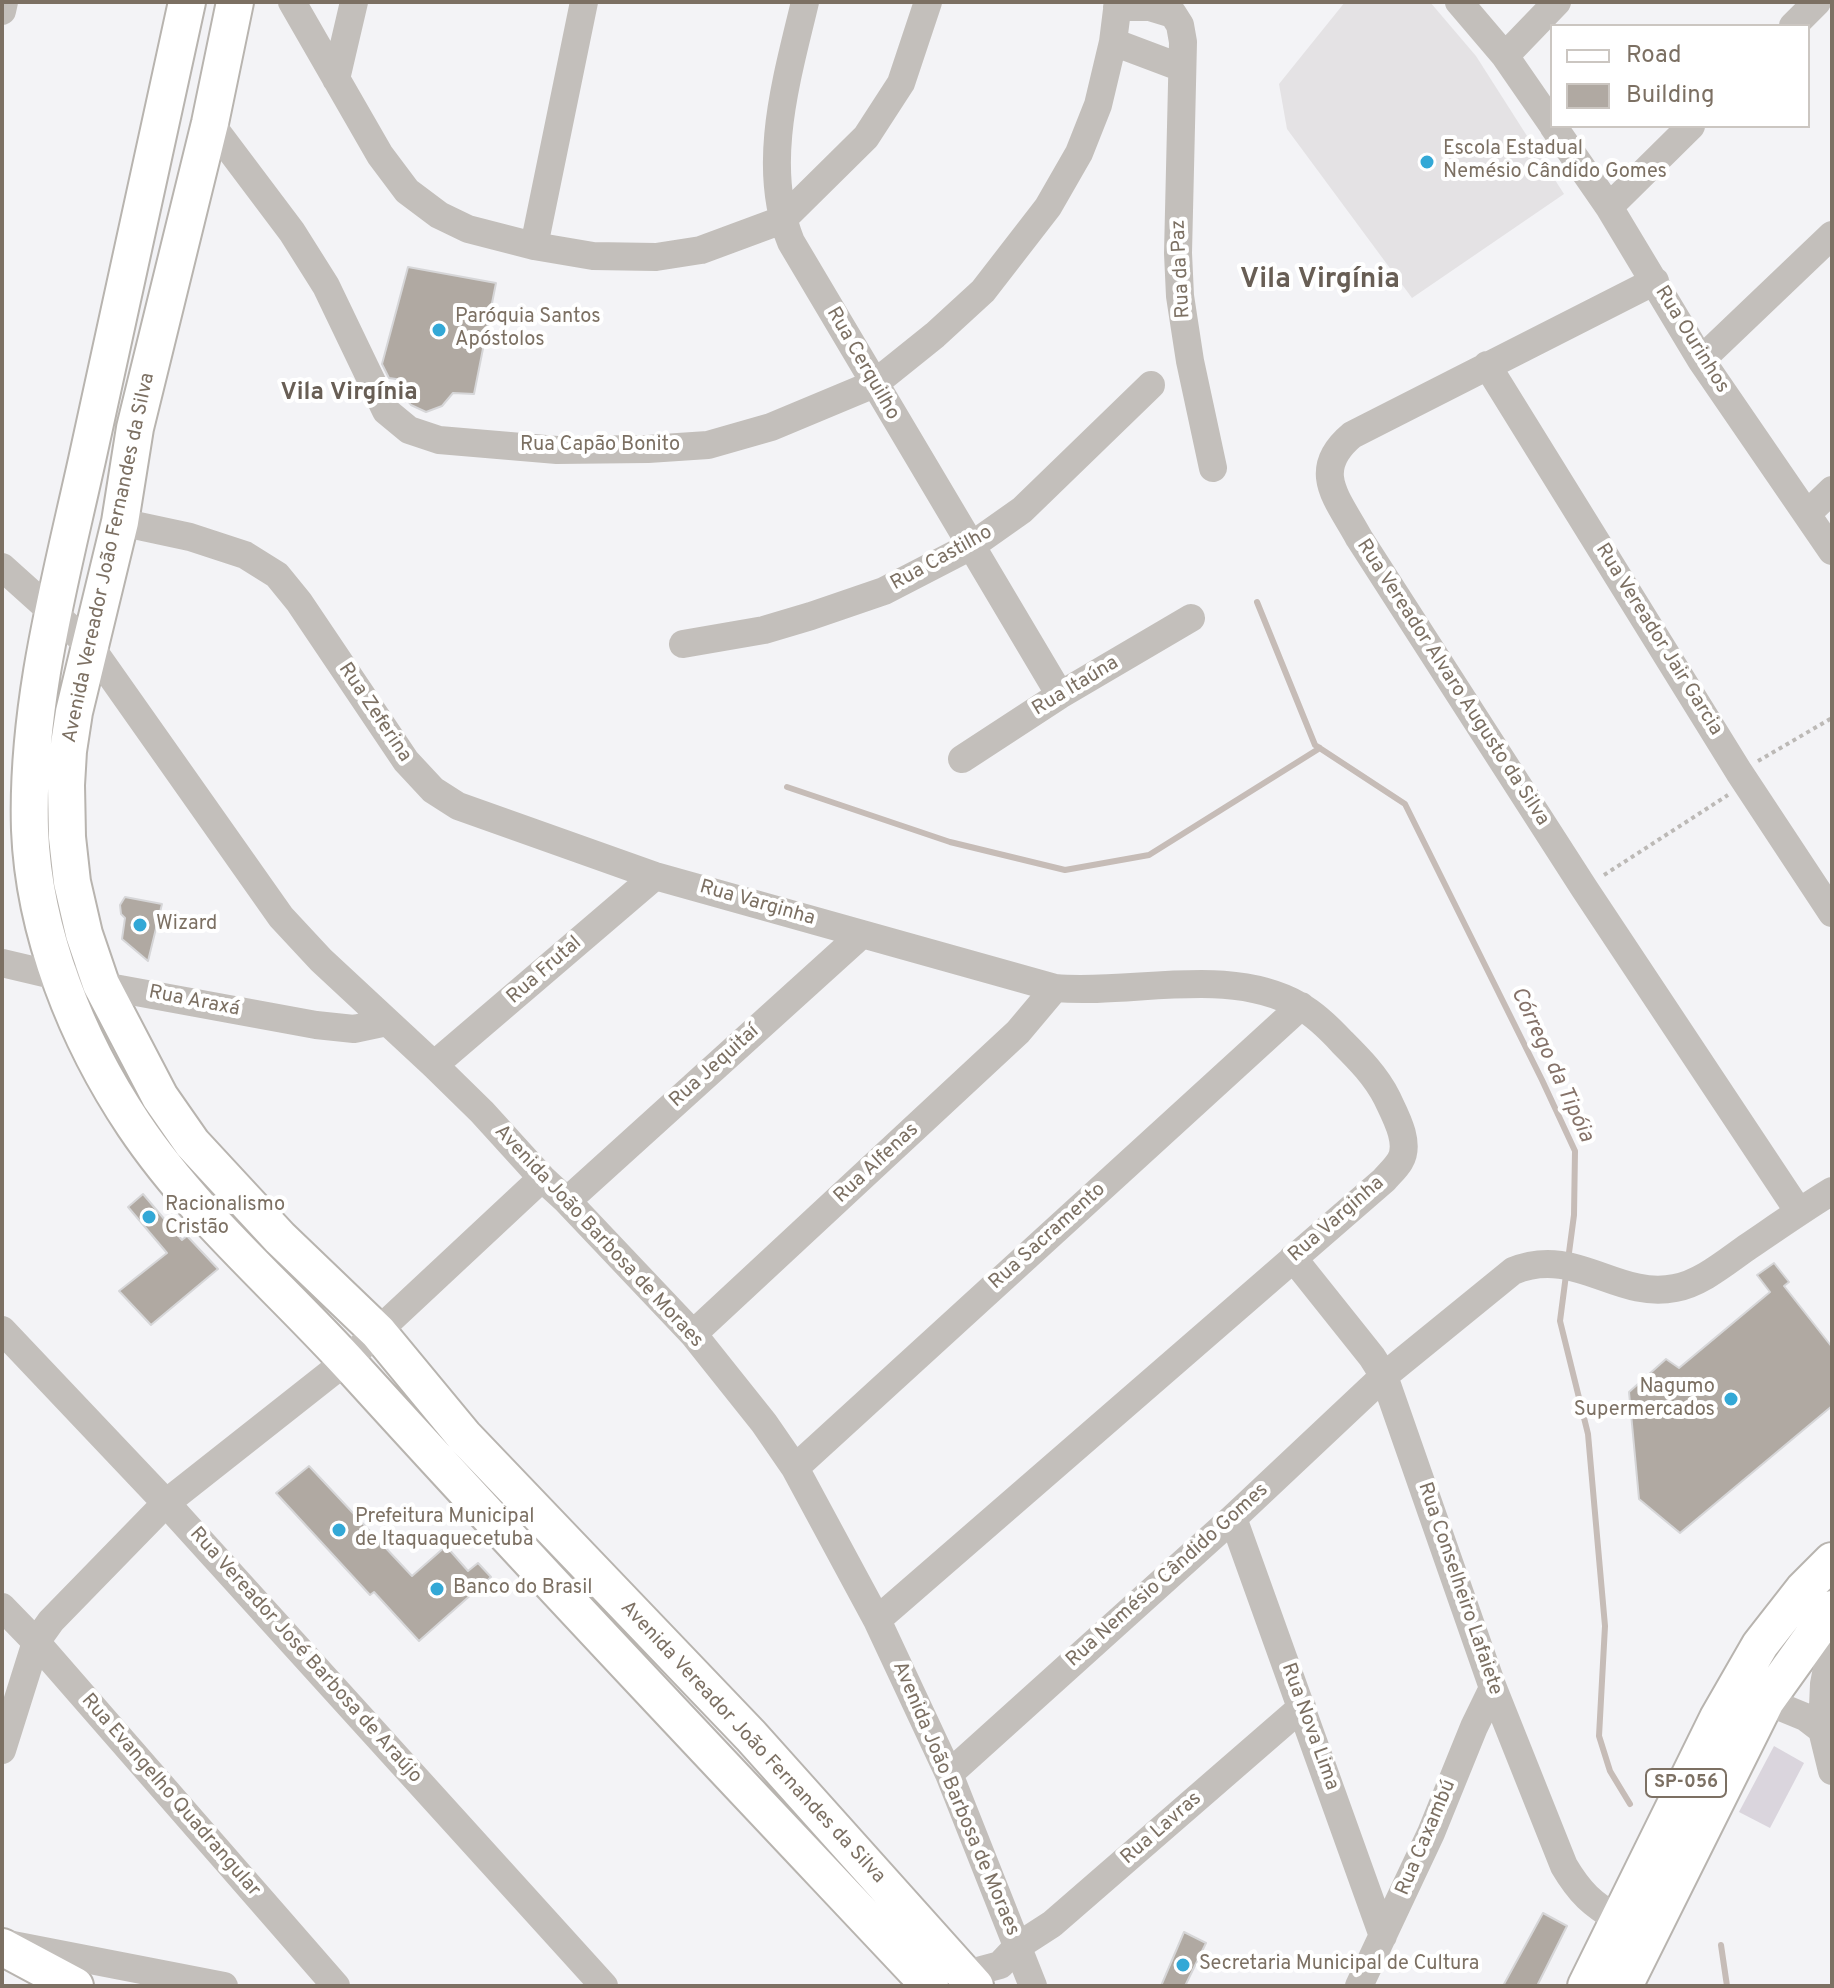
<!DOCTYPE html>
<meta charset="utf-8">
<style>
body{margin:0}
#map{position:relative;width:1834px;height:1988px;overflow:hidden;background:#f3f3f6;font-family:Overpass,sans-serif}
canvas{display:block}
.frame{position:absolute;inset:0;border:4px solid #7c7063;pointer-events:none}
.legend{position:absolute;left:1550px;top:24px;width:260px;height:104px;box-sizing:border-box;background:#fff;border:2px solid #cbc6c1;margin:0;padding:10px 14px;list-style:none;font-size:24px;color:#7c7063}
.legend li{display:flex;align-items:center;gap:16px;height:40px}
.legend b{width:40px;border:2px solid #cbc6c1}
</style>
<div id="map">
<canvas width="1834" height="1988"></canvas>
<div class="frame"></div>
<ul class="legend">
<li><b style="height:10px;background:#fff"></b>Road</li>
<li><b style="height:22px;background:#b0a9a2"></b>Building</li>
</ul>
</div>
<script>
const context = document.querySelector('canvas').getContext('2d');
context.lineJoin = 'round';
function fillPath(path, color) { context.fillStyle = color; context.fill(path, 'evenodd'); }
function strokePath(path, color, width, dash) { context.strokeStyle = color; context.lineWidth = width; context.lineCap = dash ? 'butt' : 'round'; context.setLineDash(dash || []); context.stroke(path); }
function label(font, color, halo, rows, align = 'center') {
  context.font = font + ' Overpass,sans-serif'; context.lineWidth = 8; context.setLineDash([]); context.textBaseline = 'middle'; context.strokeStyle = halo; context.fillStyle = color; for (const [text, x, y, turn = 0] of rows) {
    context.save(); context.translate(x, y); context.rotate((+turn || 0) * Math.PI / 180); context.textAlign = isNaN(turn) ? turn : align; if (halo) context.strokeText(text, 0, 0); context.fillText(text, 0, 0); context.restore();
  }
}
const built = new Path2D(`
 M1345,2H1430L1476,56L1564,194L1412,298L1287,129L1279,84Z`);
const green = new Path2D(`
 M1774,1746L1804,1763L1770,1828L1739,1812Z`);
const stream = new Path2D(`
 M1257,602L1315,745L1405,804L1542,1080L1575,1151L1574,1215L1568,1260
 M787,787L950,842L1065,870L1149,855L1320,748
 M1566,1275L1560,1321L1588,1434L1605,1626L1599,1736L1610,1771L1630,1804
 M1721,1945L1727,1986`);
const building = new Path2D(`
 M408,267L496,283L474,394L453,393L442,406L426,412L411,405L403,395V380L389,378L382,364Z
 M125,897L162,904L148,961L122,939L125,918L121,914L120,905Z
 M143,1194L182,1240L187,1236L218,1269L151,1325L119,1291L167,1253L128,1207Z
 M1774,1263L1789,1282L1784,1286L1832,1347V1406L1680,1533L1639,1499L1629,1392L1666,1359L1679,1368L1770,1292L1757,1275Z
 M309,1466L412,1576L446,1546L468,1571L478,1563L491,1577L419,1641L374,1592L370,1595L276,1493Z
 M1543,1913L1567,1926L1537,1986H1503Z
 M1184,1932L1206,1943L1185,1986H1161Z`);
const path = new Path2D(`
 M1758,761L1832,718
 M1604,875L1728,795`);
const minor = new Path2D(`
 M292,2L380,155L407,191L439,215L468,229L534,246L593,256L656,257L701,250L782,220L866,137L901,83L928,2
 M805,2C787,78 760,166 791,242L1060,695
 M1459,2L1505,56L1552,124
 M1117,7H1150L1173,14L1180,25L1183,42L1178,253L1180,296L1190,361L1213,468
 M2,11L4,2
 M1793,26L1817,2
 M1113,42L1182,68
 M1505,56L1557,2
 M336,79L354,2
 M210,123L292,232L326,286L386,411L409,430L439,440L557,450L648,449L708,445L771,427L874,384L935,335L983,291L1048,207L1079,153L1098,105L1113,42L1118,2
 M1553,126L1609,207L1701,360L1832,551
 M1609,207L1691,126
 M534,246L584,2
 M1655,281L1352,435C1309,471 1338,499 1359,538L1584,888L1799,1212
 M1701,360L1832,235
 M1487,365L1739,772L1832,913
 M1807,514L1832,490
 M120,522L190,537L245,555L277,575L299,602L406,761L433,790L458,806L655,876L1055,988C1134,995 1229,965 1300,1006C1316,1015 1330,1029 1342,1042C1359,1059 1376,1076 1387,1098C1395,1115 1411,1143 1400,1161C1396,1168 1389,1174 1384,1180L877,1620
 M2,567L90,646L281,917L321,960L434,1065L482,1112L542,1178L567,1201L693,1334L764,1423L795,1468L877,1620L949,1774L1033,1986
 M683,644L764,630L811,616L884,591L971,546L1022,510L1151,385
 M962,759L1060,695L1191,618
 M2,963L87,983L316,1025L354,1029L387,1022
 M434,1065L655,876
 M567,1201L862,934
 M1293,1258L1372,1357L1384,1376L1493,1688L1564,1866C1580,1893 1592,1904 1619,1920
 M2,1330L166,1503L604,1986
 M693,1334L1018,1032L1055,988
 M795,1468L1301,1006
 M1233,1518L1383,1936
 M2,1607L36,1642L336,1986
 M1831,1648L1824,1684L1822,1730L1832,1771
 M1766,1701L1805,1717L1822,1730
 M2,1750L36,1642L51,1621L166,1503L346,1361L542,1178
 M949,1774L1233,1518L1384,1376L1513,1271C1575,1245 1617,1300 1675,1288C1702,1283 1727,1261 1749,1246C1777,1227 1804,1208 1832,1191
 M13,1945L224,1986
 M960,1969L974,1972L1000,1965L1018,1946L1052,1924L1302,1707
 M1359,1986L1431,1833L1474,1727L1493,1688`);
const major = new Path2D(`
 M187,2C153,155 120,308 87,460C60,582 26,705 30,830C34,933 77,1040 134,1125C195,1216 281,1288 354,1369C543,1577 737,1781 930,1986
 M235,2L210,123L135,428L120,522L74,712L68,751L66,785L67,837L72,882L84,934L101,984L160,1097L192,1143L280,1238L378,1332L464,1436L751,1736L975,1986
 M2,1947L75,1986
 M1586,1986L1718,1718L1760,1645L1803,1590L1832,1561
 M1624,1986L1766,1701L1832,1609`);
const markers = [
 [1427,162,8,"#33a8d6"],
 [439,330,8,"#33a8d6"],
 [140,925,8,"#33a8d6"],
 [149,1217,8,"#33a8d6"],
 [1731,1399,8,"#33a8d6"],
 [339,1530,8,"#33a8d6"],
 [437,1589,8,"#33a8d6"],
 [1183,1965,8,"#33a8d6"]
];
const shields = [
 [1686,1783,80]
];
const shieldNames = [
 ["SP-056",1686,1783]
];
const poiNames = [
 ["Escola Estadual",1443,150],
 ["Nemésio Cândido Gomes",1443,173],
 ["Paróquia Santos",455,318],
 ["Apóstolos",455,341],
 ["Wizard",156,925],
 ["Racionalismo",165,1206],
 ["Cristão",165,1229],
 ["Nagumo",1715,1388,"right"],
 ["Supermercados",1715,1411,"right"],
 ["Prefeitura Municipal",355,1518],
 ["de Itaquaquecetuba",355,1541],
 ["Banco do Brasil",453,1589],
 ["Secretaria Municipal de Cultura",1199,1965]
];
const streetNames = [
 ["Rua da Paz",1182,269,-93],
 ["Rua Ourinhos",1691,340,58],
 ["Rua Cerquilho",862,364,60],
 ["Rua Capão Bonito",600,446],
 ["Avenida Vereador João Fernandes da Silva",110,558,-78],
 ["Rua Castilho",942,559,-29],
 ["Rua Vereador Jair Garcia",1658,640,58],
 ["Rua Vereador Alvaro Augusto da Silva",1452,683,57],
 ["Rua Itaúna",1076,687,-31],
 ["Rua Zeferina",374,713,56],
 ["Rua Varginha",757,904,16],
 ["Rua Frutal",545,971,-41],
 ["Rua Araxá",194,1002,11],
 ["Rua Jequitaí",715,1067,-42],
 ["Rua Alfenas",877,1164,-43],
 ["Rua Varginha",1337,1220,-41],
 ["Avenida João Barbosa de Moraes",598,1237,47],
 ["Rua Sacramento",1048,1237,-42],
 ["Rua Nemésio Cândido Gomes",1168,1576,-42],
 ["Rua Conselheiro Lafaiete",1459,1589,71],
 ["Rua Vereador José Barbosa de Araújo",305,1656,48],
 ["Rua Nova Lima",1309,1727,70],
 ["Avenida Vereador João Fernandes da Silva",752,1743,47],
 ["Rua Evangelho Quadrangular",170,1796,49],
 ["Avenida João Barbosa de Moraes",955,1799,67],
 ["Rua Lavras",1162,1829,-41],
 ["Rua Caxambú",1427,1838,-67]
];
const waterNames = [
 ["Córrego da Tipóia",1551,1065,65]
];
const quarterNames = [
 ["Vila Virgínia",349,394]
];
const districtNames = [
 ["Vila Virgínia",1320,281]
];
fillPath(built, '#e4e2e4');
fillPath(green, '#dad5dd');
strokePath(stream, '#c6bcb7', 6);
fillPath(building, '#b0a9a2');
strokePath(building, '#d6d6d8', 2);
strokePath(major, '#b8b4af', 40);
strokePath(path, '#bcb9b6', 4, [4, 4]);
strokePath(minor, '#c3bfbb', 28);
strokePath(major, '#fff', 36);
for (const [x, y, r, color] of markers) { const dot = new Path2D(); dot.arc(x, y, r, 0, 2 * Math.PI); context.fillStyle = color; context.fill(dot); strokePath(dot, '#fff', 3); }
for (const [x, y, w] of shields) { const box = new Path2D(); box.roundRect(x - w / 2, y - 14, w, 28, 6); context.fillStyle = '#fff'; context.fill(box); strokePath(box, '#7c7063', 2); }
label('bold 18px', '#7c7063', null, shieldNames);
label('20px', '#7c7063', '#fff', poiNames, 'left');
label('20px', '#7c7063', '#fff', streetNames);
label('italic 22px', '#857269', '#fff', waterNames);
label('bold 24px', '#685e55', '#fff', quarterNames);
label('bold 28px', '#685e55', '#fff', districtNames);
</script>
